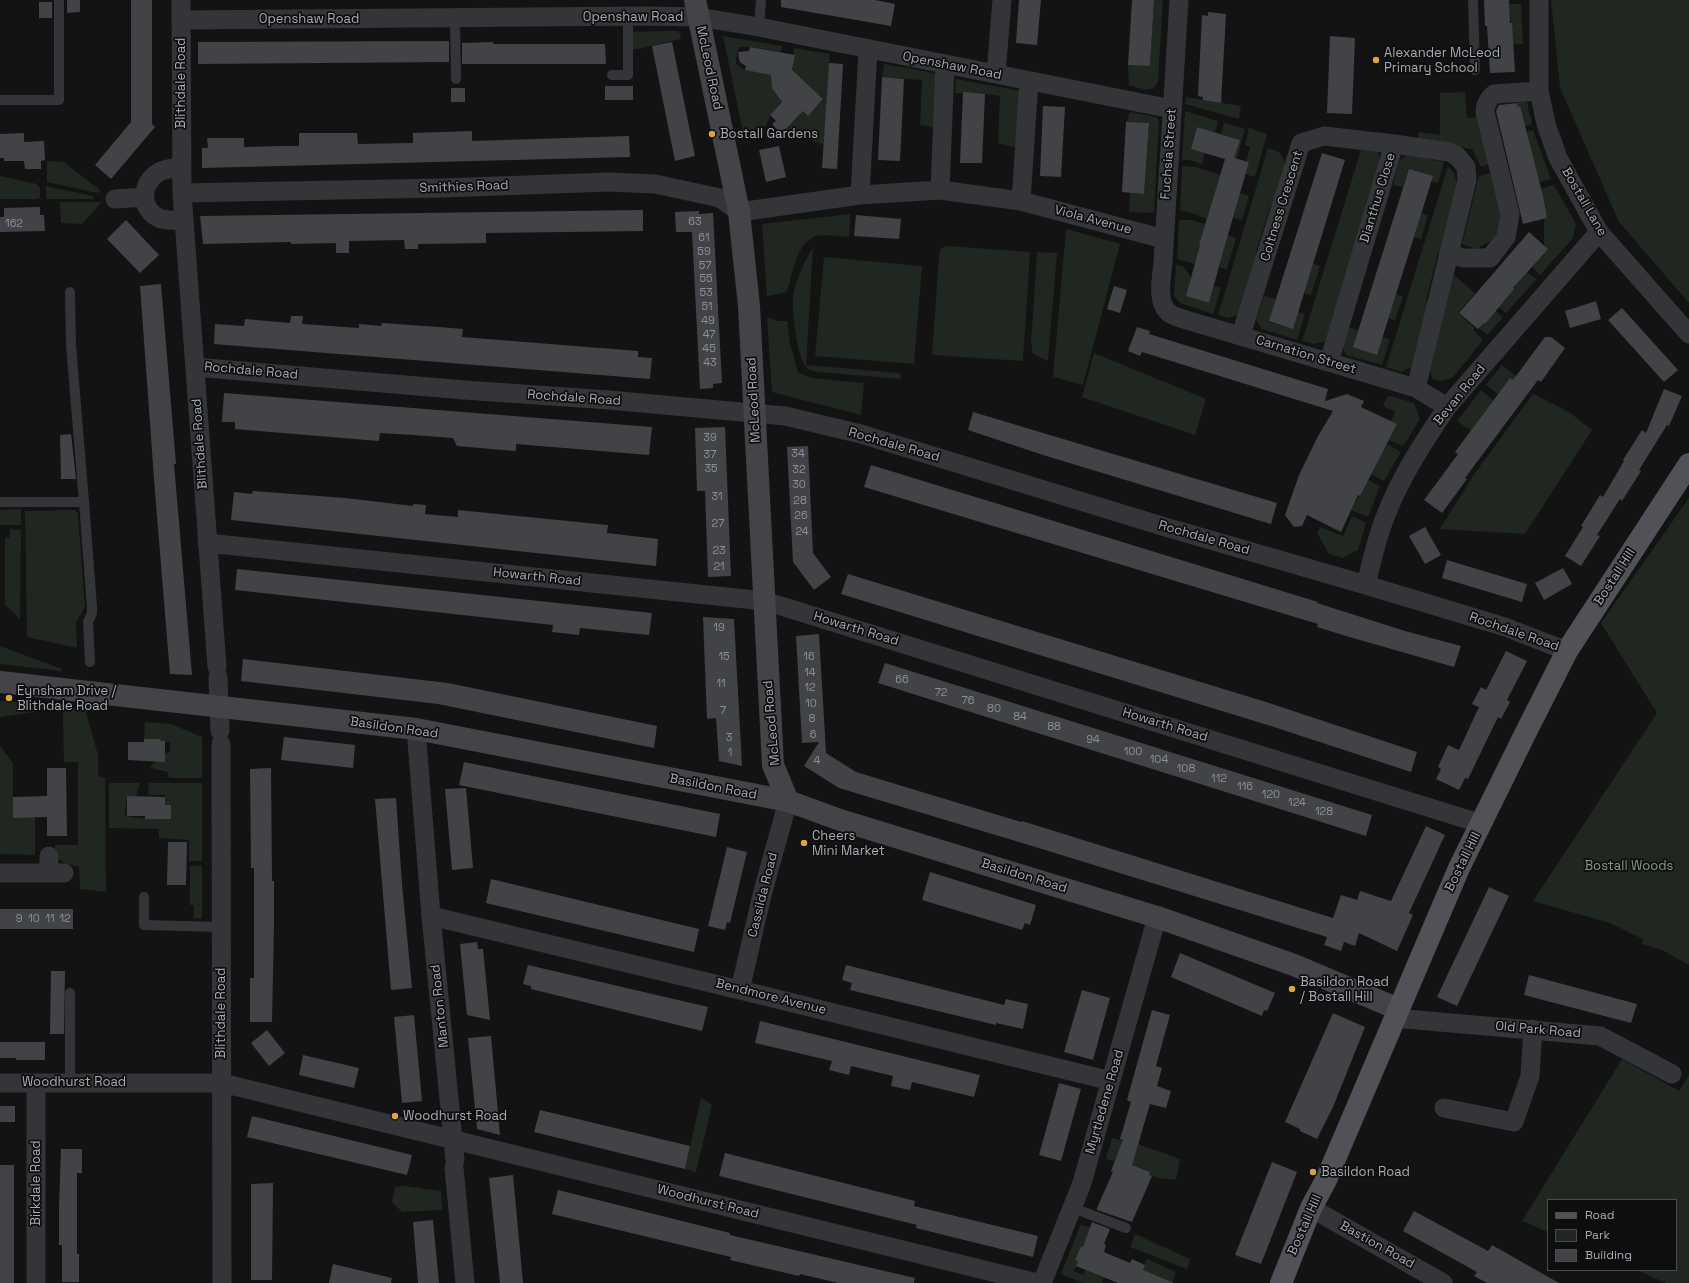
<!DOCTYPE html>
<style>
body{margin:0}
#map{position:relative;width:1689px;height:1283px;overflow:hidden;background:#131314;font-family:"Space Grotesk",sans-serif}
canvas{display:block}
.legend{position:absolute;left:1547px;top:1199px;width:130px;height:72px;box-sizing:border-box;background:#0e0e0f;border:1px solid #4b4c51;margin:0;padding:5px 7px;list-style:none;font-size:12px;color:#a6aab3}
.legend li{display:flex;align-items:center;gap:8px;height:20px}
.legend b{width:20px;border:1px solid #4b4c51}
</style>
<div id="map">
<canvas width="1689" height="1283"></canvas>
<ul class="legend">
<li><b style="height:5px;background:#515257"></b>Road</li>
<li><b style="height:11px;background:#202620"></b>Park</li>
<li><b style="height:11px;background:#424347"></b>Building</li>
</ul>
</div>
<script>
const context = document.querySelector('canvas').getContext('2d');
context.lineJoin = 'round';
function fillPath(path, color) { context.fillStyle = color; context.fill(path, 'evenodd'); }
function strokePath(path, color, width, dash) { context.strokeStyle = color; context.lineWidth = width; context.lineCap = dash ? 'butt' : 'round'; context.setLineDash(dash || []); context.stroke(path); }
function label(font, color, halo, rows, align = 'center') {
  context.font = font + ' "Space Grotesk",sans-serif'; context.lineWidth = 3.5; context.setLineDash([]); context.textBaseline = 'middle'; context.strokeStyle = halo; context.fillStyle = color; for (const [text, x, y, turn = 0] of rows) {
    context.save(); context.translate(x, y); context.rotate((+turn || 0) * Math.PI / 180); context.textAlign = isNaN(turn) ? turn : align; if (halo) context.strokeText(text, 0, 0); context.fillText(text, 0, 0); context.restore();
  }
}
const green = new Path2D(`
 M1154,0H1163L1158,81C1154,95 1139,88 1129,85L1128,65L1150,66Z
 M1551,0H1689V303L1619,222L1560,88Z
 M1509,4H1521L1523,44H1513Z
 M667,31H677L680,33L681,39L632,50V32Z
 M723,36L782,46L781,52L750,47H739L736,58V64L745,70L771,74L772,79L787,96L770,115L766,126L743,132Z
 M794,48L830,54L824,145L786,129L803,111L808,116L823,99L811,88L791,78L795,55H793Z
 M884,64L924,71L939,75L936,128L920,125L922,80L882,77Z
 M956,79L1021,91L1018,148L998,143L1000,96L985,94L955,93Z
 M1465,92L1467,118L1481,117L1492,163L1481,167L1472,149L1418,142V132L1440,135V93Z
 M1526,95L1529,112L1532,122L1531,125L1523,126L1519,106L1518,107L1516,98Z
 M1186,97L1241,106L1239,119L1185,104Z
 M1185,111L1218,121L1215,132L1197,127L1191,149L1205,153L1202,164L1189,160H1182Z
 M1130,112L1156,117L1159,120L1154,213L1129,212L1130,193L1144,194L1149,124L1126,122Z
 M1224,123L1245,129L1237,159L1234,158L1239,140L1221,134Z
 M1249,128L1267,134L1255,177L1245,174L1249,162L1246,161L1250,147L1245,145Z
 M1533,130L1551,179L1540,182L1538,177L1524,132Z
 M1268,148C1271,149 1275,150 1277,151C1293,161 1280,192 1276,205L1270,207L1256,252L1259,261L1243,313L1228,318L1218,315Z
 M1361,150L1378,151L1381,170L1328,341L1313,344L1302,341Z
 M1408,155L1444,162L1438,183L1431,181L1432,176L1409,169L1403,187L1393,185L1399,161Z
 M47,161L64,162L101,191L98,193L47,182Z
 M1182,166L1197,167L1220,175L1207,219L1192,213L1180,211Z
 M1448,166L1454,173L1457,184L1443,251L1438,253L1426,300L1429,311L1415,365L1402,372L1386,367Z
 M1493,172L1505,224L1492,240L1476,249L1462,244L1479,176Z
 M0,176L37,184L40,188V197L38,199H0Z
 M1554,185L1576,224L1573,238L1540,275L1532,267L1548,249L1544,245V219L1547,218L1545,208H1546L1543,195H1541L1540,189Z
 M46,186L93,196V199H46Z
 M1240,193L1249,196L1242,220L1233,218Z
 M60,202H102L82,224L61,223Z
 M1421,213L1428,215L1421,239L1414,237Z
 M850,214L849,237C839,236 827,234 817,236C796,241 793,274 787,292L767,296L762,224Z
 M1179,220H1192L1205,224L1195,264L1177,259Z
 M1066,229L1120,244L1083,385L1053,377Z
 M1227,235L1236,238L1227,269L1219,267Z
 M948,246L1030,252L1023,361L932,355L939,256L941,248Z
 M813,248L806,365L900,373L901,379L818,372C812,371 808,370 805,365C797,355 792,312 793,299C794,285 805,259 813,248Z
 M1037,252L1057,253L1048,361L1033,354L1031,342Z
 M824,257L922,266L914,364L815,356Z
 M1313,264L1320,266L1311,295L1304,293Z
 M1176,265L1183,266L1191,277L1186,296L1209,303L1214,286L1221,288L1213,314L1180,303L1174,296Z
 M1527,272L1537,279L1506,313L1499,307Z
 M1453,274L1475,293L1458,313L1475,328L1473,330L1483,340L1453,377C1447,381 1440,382 1433,379L1430,371Z
 M1396,294L1403,296L1395,321L1388,318Z
 M1264,296L1276,299L1269,322L1292,328L1298,312L1305,314L1297,340L1262,329L1256,320Z
 M1495,310L1503,318L1487,335L1479,328L1484,323L1485,324Z
 M767,317L777,321H787L790,343L798,372L811,378L864,383L861,415L772,392Z
 M1348,327L1358,330L1353,347L1382,337L1390,339L1382,365L1346,355L1342,346Z
 M1094,353L1206,399L1195,435L1082,397Z
 M1502,365L1517,377L1514,381L1510,378L1498,394L1486,385Z
 M1481,390L1493,400L1471,431L1457,421Z
 M1533,394L1569,412L1592,430L1525,534L1440,529L1475,473Z
 M1391,396L1414,403L1420,419L1403,446L1389,440L1397,424L1391,421L1395,412L1383,406L1387,397Z
 M1387,444L1401,452L1384,481L1370,474Z
 M1368,480L1380,486L1368,517L1351,510Z
 M1689,498V965L1662,950L1642,944L1643,939L1610,923L1533,901L1657,713L1601,623Z
 M21,509V525H0V510Z
 M75,510L78,514L85,607L76,622L77,648L27,637L25,511Z
 M1352,516L1366,523L1358,550L1343,558L1329,554L1317,533L1320,527L1343,536Z
 M10,529L21,530L20,619L5,605V538L10,537Z
 M0,646L62,669L61,671L0,664Z
 M0,701H7L57,706L55,709L0,717Z
 M66,708L85,709L98,755V776L105,778L106,892L80,889L79,866C65,865 55,861 55,845H78V762H64L63,714Z
 M145,722L171,724L202,737V778H169L168,772L150,768C155,760 161,753 170,752V742L160,741V739H144Z
 M0,746L13,763V817H35V855L0,854Z
 M109,783H140L136,796H127L125,816L145,819H160L171,805H165V795H148L149,783H202V861H189V840L159,838V829L109,828Z
 M202,865V919L194,918V905H190V866Z
 M1622,1059L1679,1091L1689,1075V1283H1666L1636,1270H1676V1200H1548V1232L1522,1221Z
 M701,1098L712,1105L696,1172L685,1169Z
 M1112,1138L1138,1144L1180,1159L1176,1180L1159,1178L1149,1175L1150,1172L1135,1166L1106,1159Z
 M405,1186L441,1191L442,1210L402,1212L392,1202L395,1187Z
 M1081,1224L1098,1231L1085,1248L1081,1246L1075,1260L1078,1261L1074,1271L1084,1275L1085,1269L1104,1278L1102,1283H1083L1061,1274Z
 M1135,1234L1190,1259L1187,1269L1130,1247Z
 M1147,1259L1176,1272L1172,1283L1165,1282V1279L1158,1276L1140,1277Z`);
const building = new Path2D(`
 M67,0H80V12L67,13Z
 M131,0H152V124L155,127L111,179L95,165L131,122Z
 M781,0H875L895,4L891,26L781,7Z
 M1019,0H1041L1037,45L1016,43Z
 M1132,0H1154L1150,66L1128,65Z
 M1484,0H1509L1510,23H1512L1515,72L1490,73L1487,26H1485Z
 M39,2H52V18H39Z
 M1208,12L1226,14L1221,103L1203,100V97L1198,96L1202,15L1208,16Z
 M1330,36L1355,38L1352,114L1327,113Z
 M449,41V62L198,64V42Z
 M493,42V44H605L606,64H462V43Z
 M672,42L695,156L675,161L652,46Z
 M750,47L795,55L792,70L823,99L808,116L803,111L781,134L772,124L776,121L770,115L782,102L772,88L771,75L745,70L746,66L741,63L739,60L738,52L749,51Z
 M829,63L843,64L837,169L822,168Z
 M882,77L904,79L900,161L878,160Z
 M605,86H633V100H605Z
 M451,88H465V102H451Z
 M963,92L985,94L982,163H960Z
 M1517,103L1518,107L1520,106L1544,200L1547,218L1523,224L1496,111L1499,105Z
 M1043,106L1065,107L1061,177L1040,176Z
 M1126,122L1149,123L1144,194L1122,192Z
 M1197,127L1240,140L1234,158L1249,162L1223,252L1209,303L1186,296L1200,245H1199L1225,159L1191,149Z
 M472,131V141L629,136L630,157L202,168V148H208L207,138H244V147L282,146H299V133H357L358,144L413,143V133Z
 M24,133V142L44,141L45,160L41,161V169H25L24,161H4V158H0V134Z
 M779,146L786,177L766,182L759,150Z
 M1322,153L1345,160L1293,329L1269,321Z
 M1409,169L1433,176L1377,355L1353,347Z
 M40,207V215H44L45,231L0,232V217H4V208Z
 M643,210V231L486,233V243L418,244V249H405L404,240L349,241V253H336V243L291,244V242L203,244L200,216Z
 M699,211V214L713,213L722,383L713,384V388L700,389L692,232H676L675,212Z
 M856,215L901,219L899,239L854,236Z
 M126,220L159,255L140,273L107,239Z
 M1529,232L1548,249L1513,288L1514,289L1485,324L1484,323L1478,329L1459,313Z
 M161,284L176,464H174L192,675L170,674L155,492L140,286Z
 M1114,286L1127,290L1120,313L1107,309Z
 M1596,301L1601,319L1570,328L1565,311Z
 M1622,308L1678,370L1664,382L1608,320Z
 M291,316H303L302,324L359,328V324L381,326L382,323L439,327L463,329L462,337L638,351V357L652,358L650,379L214,344L215,324L244,326L245,319L290,323Z
 M1137,327L1150,331L1149,334L1328,389L1325,401L1347,394L1364,401L1361,407L1397,424L1360,496L1358,495L1341,532L1307,515L1302,526L1294,527L1285,515L1299,475L1318,436L1333,411L1142,352L1140,356L1128,351Z
 M1545,337H1551L1565,348L1541,382L1538,380L1465,478L1467,479L1442,513L1424,500L1458,454L1455,452L1510,378L1513,380Z
 M1664,389L1682,396L1669,426L1667,425L1639,470L1641,471L1622,501L1620,499L1597,535L1600,536L1581,566L1565,556L1583,527L1581,526L1600,495L1603,497L1624,461L1623,460L1642,430L1646,433Z
 M224,393L652,427L649,455L516,444V451L503,450L457,446L453,438L413,435L380,433L379,441L235,429V422H222Z
 M973,412L1277,503L1271,524L1043,455L968,430Z
 M725,427L731,576L708,577L705,491H697L695,428Z
 M71,434L76,479H61L60,435Z
 M808,446L813,553L831,577L814,590L793,562L787,447Z
 M871,465L1318,602L1317,603L1405,631L1461,646L1454,667L1346,636L1317,627L1318,624L864,487Z
 M253,491L345,498L413,506V504L426,505L425,514L458,517V510L608,525L607,533L658,539L656,566L231,520L234,492L252,494Z
 M1425,527L1441,555L1425,564L1409,536Z
 M1447,560L1527,584L1522,602L1442,578Z
 M1563,568L1572,584L1544,600L1535,583Z
 M237,569L652,613L649,635L580,628L579,635L552,632L553,625L235,590Z
 M848,574L1266,702L1417,752L1411,772L1274,727L841,594Z
 M703,617L734,619L742,766L719,761L716,718L707,719Z
 M819,634L826,753L856,772L1021,822L1022,821L1035,825L1333,918L1341,895L1357,900L1360,891L1391,901L1426,826L1445,835L1409,913L1413,915L1397,951L1359,933L1355,946L1344,942L1341,951L1324,945L1327,937L1029,845L839,788L804,766L819,742L802,743L796,636Z
 M1506,651L1527,661L1507,700L1510,702L1501,719L1498,717L1468,779L1465,778L1459,790L1436,779L1441,769L1438,767L1448,745L1459,750L1479,707L1472,704L1481,687L1486,690Z
 M243,659L448,683L657,726L654,748L438,704L241,681Z
 M885,663L1372,815L1366,836L878,683Z
 M284,737L355,745L353,768L281,760Z
 M144,739H161L160,741H165V762L128,760V742H144Z
 M464,762L720,814L716,837L459,785Z
 M47,768H66L67,836H47V817L13,818V797L47,796Z
 M271,768L272,881H274V924L272,1022H250V978H254V868H251L250,769Z
 M466,788L473,868L452,870L445,789Z
 M127,796L165,797V805H171V819H145V816H127Z
 M396,798L402,884L412,988L391,990L375,799Z
 M168,842H187L186,885H167Z
 M727,847L747,852L730,923L727,922L725,930L708,926Z
 M930,872L1036,905L1030,925L1025,923L1022,930L922,900Z
 M491,879L699,929L694,952L486,903Z
 M1489,887L1509,896L1457,1006L1437,997Z
 M0,909H73V929H0Z
 M477,942L478,949H483L490,1020L467,1015L460,944Z
 M1180,953L1275,993L1267,1011L1264,1010L1262,1016L1171,977Z
 M528,965L708,1007L702,1031L531,989V986L523,984Z
 M846,965L1004,1005L1006,999L1028,1004L1023,1029L996,1023V1025L850,990L852,983L842,980Z
 M51,971H65L64,1034H50Z
 M1529,975L1637,1004L1631,1023L1524,995Z
 M1082,990L1110,998L1093,1060L1064,1052Z
 M1152,1010L1170,1015L1156,1066L1162,1068L1157,1086L1171,1091L1166,1108L1150,1104L1132,1165L1150,1172L1149,1175L1152,1176L1132,1222L1097,1210V1208L1113,1172L1111,1171L1123,1140L1120,1139L1131,1102L1127,1100Z
 M1333,1013L1365,1027L1333,1107L1317,1139L1300,1131V1129L1285,1122Z
 M414,1015L422,1101L402,1103L394,1017Z
 M760,1021L980,1075L974,1097L912,1082L910,1090L891,1086L893,1076L851,1066L849,1075L829,1070L832,1061L755,1043Z
 M267,1030L285,1053L269,1066L251,1043Z
 M491,1036L500,1135L477,1129L468,1038Z
 M0,1042H45V1060H16V1058H0Z
 M303,1055L359,1068L354,1088L299,1075Z
 M1059,1083L1081,1089L1061,1161L1039,1155Z
 M0,1106H15V1122H0Z
 M540,1110L690,1146L685,1169L534,1132Z
 M252,1116L412,1155L407,1175L247,1137Z
 M61,1149H82V1173H77V1254H79V1282H62V1245H59V1207Z
 M725,1153L915,1201L914,1206L1038,1236L1033,1257L916,1228L917,1225L719,1176Z
 M1272,1162L1297,1172L1261,1264L1235,1255Z
 M0,1165H14V1283H0Z
 M513,1175L523,1283H500L489,1178Z
 M273,1183L272,1280H251V1184Z
 M558,1190L730,1233V1235L915,1278L914,1283H838L800,1274L799,1276L730,1260L731,1257L552,1214Z
 M1414,1211L1488,1251L1492,1245L1559,1283H1487L1474,1276L1477,1272L1403,1231Z
 M433,1220L439,1283H418L413,1222Z
 M1092,1222L1110,1229L1104,1244L1106,1245L1104,1252L1130,1263L1132,1259L1145,1265L1143,1270L1174,1283H1118L1076,1266L1078,1261L1075,1260L1081,1246L1083,1247Z
 M333,1264L392,1278L391,1283H329Z`);
const lane = new Path2D(`
 M1473,0L1475,70
 M455,18L456,79
 M759,27L761,0
 M612,75H628V16
 M0,100H59V0
 M70,292L71,345L84,502
 M0,502H84L92,607V613L88,622L90,662
 M144,897V925L221,927
 M70,993V1082
 M1073,1208L1126,1228`);
const street = new Path2D(`
 M181,0L182,193L217,667
 M1179,0L1163,262C1162,276 1156,301 1168,312C1172,316 1178,317 1183,319L1416,388L1447,407
 M1539,0V91L1546,124L1558,158L1599,232L1689,334
 M181,20L646,16L698,17L759,27L1172,109
 M996,74L1002,0
 M181,167C173,168 161,169 155,175C140,187 141,210 159,218C166,221 176,220 184,221
 M940,190L945,65
 M182,193L442,188L609,182L655,184L720,198L739,212L860,195L940,190L1021,201L1164,239
 M860,195L868,50
 M115,199L144,197
 M1021,201L1029,81
 M1450,253L1463,258H1490L1506,237L1510,214L1485,112C1485,104 1488,99 1494,94L1539,91
 M1241,335L1301,143L1324,136L1394,144
 M1329,362L1394,144L1449,152L1457,156L1466,167L1467,180L1416,388
 M195,367L464,390L609,400L785,416L861,434L1162,526L1366,585L1505,627L1567,651
 M207,543L765,601L1482,824
 M1366,585C1371,563 1376,541 1384,520C1399,479 1423,443 1447,407L1599,232
 M218,677L220,731
 M416,729L431,916L455,1160
 M221,744L222,1283
 M0,873H64
 M49,873V856
 M431,916L740,990L1111,1081
 M740,990L762,895L788,801
 M1394,1018L1600,1036L1672,1074
 M0,1083H222L1037,1283
 M36,1083V1283
 M1444,1108L1514,1122L1530,1076L1533,1029
 M454,1168L465,1283
 M1311,1208L1443,1283
 M1042,1283L1082,1183L1157,917`);
const secondary = new Path2D(`
 M695,0L739,212L749,306L773,765L788,801
 M0,682L416,729L788,801L840,820L1157,917L1294,965L1398,1009`);
const primary = new Path2D(`
 M1281,1283L1311,1208L1326,1180L1459,868L1525,734L1567,651L1689,464`);
const markers = [
 [1376,60,4,"#d9a446"],
 [712,134,4,"#d9a446"],
 [9,698,4,"#d9a446"],
 [804,843,4,"#d9a446"],
 [1292,989,4,"#d9a446"],
 [395,1116,4,"#d9a446"],
 [1313,1172,4,"#d9a446"]
];
const numberNames = [
 ["63",695,222],
 ["162",14,224],
 ["61",704,238],
 ["59",704,252],
 ["57",705,266],
 ["55",706,279],
 ["53",706,293],
 ["51",707,307],
 ["49",708,321],
 ["47",709,335],
 ["45",709,349],
 ["43",710,363],
 ["39",710,438],
 ["34",798,454],
 ["37",710,455],
 ["35",711,469],
 ["32",799,470],
 ["30",799,485],
 ["31",717,497],
 ["28",800,501],
 ["26",801,516],
 ["27",718,524],
 ["24",802,532],
 ["23",719,551],
 ["21",719,567],
 ["19",719,628],
 ["15",724,657],
 ["16",809,657],
 ["14",810,673],
 ["66",902,680],
 ["11",721,684],
 ["12",810,688],
 ["72",941,693],
 ["76",968,701],
 ["10",811,704],
 ["80",994,709],
 ["7",723,711],
 ["84",1020,717],
 ["8",812,719],
 ["88",1054,727],
 ["6",813,735],
 ["3",729,738],
 ["94",1093,740],
 ["100",1133,752],
 ["1",730,753],
 ["104",1159,760],
 ["4",817,761],
 ["108",1186,769],
 ["112",1219,779],
 ["116",1245,787],
 ["120",1271,795],
 ["124",1297,803],
 ["128",1324,812],
 ["9",19,919],
 ["10",34,919],
 ["11",50,919],
 ["12",65,919]
];
const streetNames = [
 ["Openshaw Road",633,17],
 ["Openshaw Road",309,19],
 ["Openshaw Road",952,66,11],
 ["McLeod Road",709,68,78],
 ["Blithdale Road",181,83,-90],
 ["Fuchsia Street",1169,154,-86],
 ["Smithies Road",464,187,-2],
 ["Dianthus Close",1378,198,-73],
 ["Bostall Lane",1584,202,60],
 ["Coltness Crescent",1282,206,-73],
 ["Viola Avenue",1093,220,15],
 ["Carnation Street",1306,355,17],
 ["Rochdale Road",251,371,5],
 ["Bevan Road",1460,395,-51],
 ["Rochdale Road",574,398,4],
 ["McLeod Road",754,400,-93],
 ["Blithdale Road",200,444,-94],
 ["Rochdale Road",894,445,16],
 ["Rochdale Road",1204,538,16],
 ["Howarth Road",537,577,6],
 ["Bostall Hill",1615,577,-57],
 ["Howarth Road",856,629,17],
 ["Rochdale Road",1514,632,19],
 ["McLeod Road",772,723,-95],
 ["Howarth Road",1165,725,17],
 ["Basildon Road",394,728,8],
 ["Basildon Road",713,787,11],
 ["Bostall Hill",1463,862,-64],
 ["Basildon Road",1024,876,17],
 ["Cassilda Road",763,895,-76],
 ["Bendmore Avenue",771,997,14],
 ["Manton Road",440,1006,-96],
 ["Blithdale Road",221,1013,-90],
 ["Old Park Road",1538,1030,5],
 ["Woodhurst Road",74,1082],
 ["Myrtledene Road",1105,1102,-74],
 ["Birkdale Road",36,1183,-90],
 ["Woodhurst Road",708,1202,14],
 ["Bostall Hill",1305,1225,-66],
 ["Bastion Road",1377,1245,29]
];
const poiNames = [
 ["Alexander McLeod",1384,53],
 ["Primary School",1384,68],
 ["Bostall Gardens",720,134],
 ["Eynsham Drive /",17,691],
 ["Blithdale Road",17,706],
 ["Cheers",812,836],
 ["Mini Market",812,851],
 ["Basildon Road",1300,982],
 ["/ Bostall Hill",1300,997],
 ["Woodhurst Road",403,1116],
 ["Basildon Road",1321,1172]
];
const parkNames = [
 ["Bostall Woods",1629,866]
];
fillPath(green, '#202620');
fillPath(building, '#424347');
strokePath(lane, '#343539', 10);
strokePath(street, '#343539', 19);
strokePath(secondary, '#434448', 22);
strokePath(primary, '#515257', 22);
for (const [x, y, r, color] of markers) { const dot = new Path2D(); dot.arc(x, y, r, 0, 2 * Math.PI); context.fillStyle = color; context.fill(dot); strokePath(dot, '#0e0e0f', 1.5); }
label('11px', '#8d9098', null, numberNames);
label('13px', '#a6aab3', '#0e0e0f', streetNames);
label('13px', '#a6aab3', '#0e0e0f', poiNames, 'left');
label('13px', '#809b81', '#0e0e0f', parkNames);
</script>
